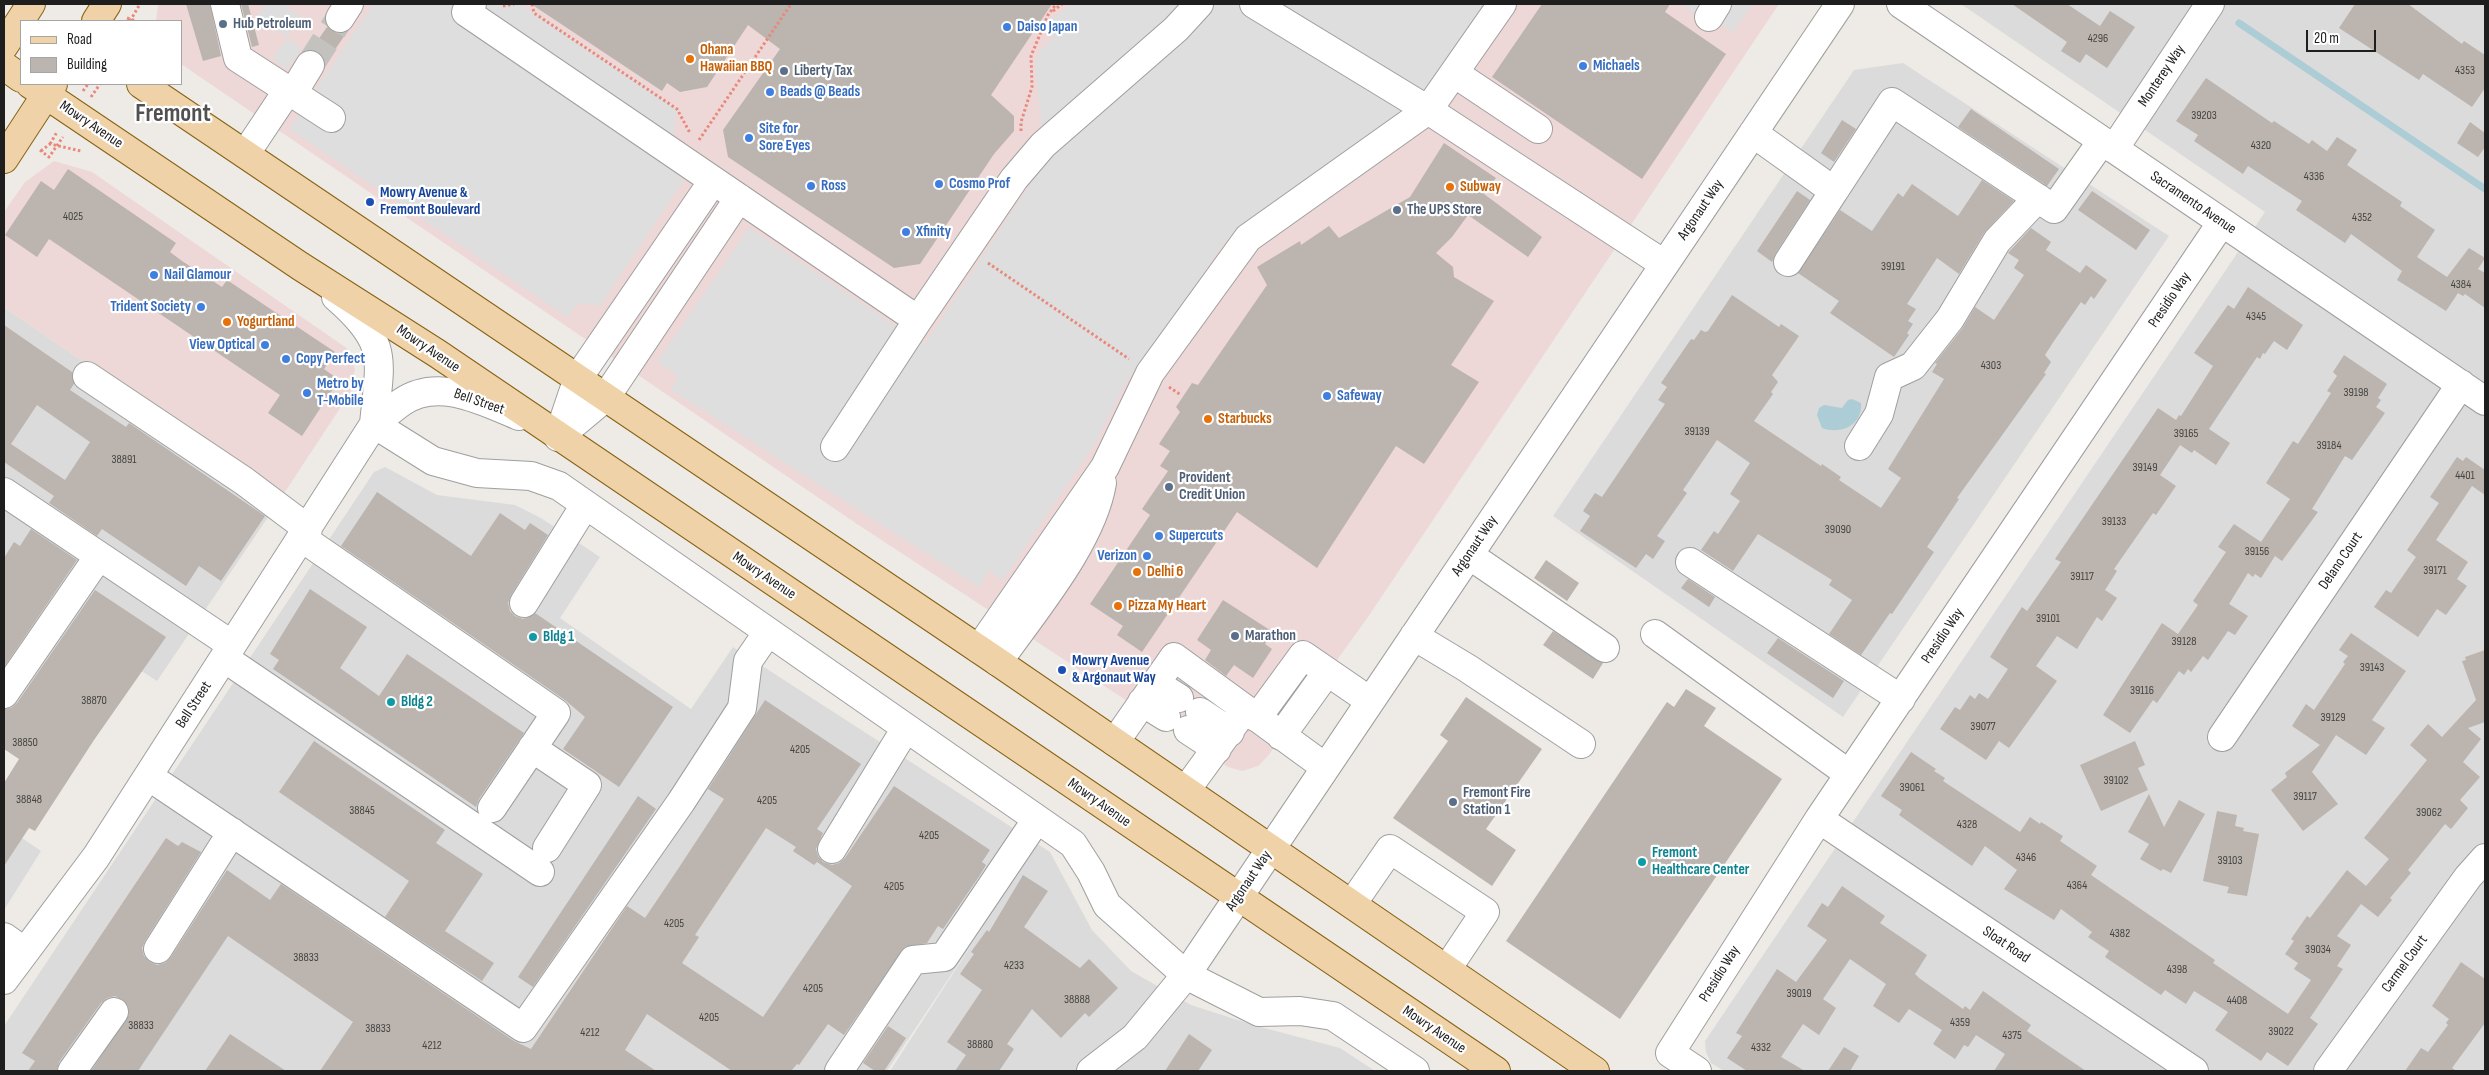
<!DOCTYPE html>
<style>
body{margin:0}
#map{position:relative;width:2489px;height:1075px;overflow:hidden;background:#eeebe6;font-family:"Sofia Sans Condensed",sans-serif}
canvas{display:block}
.frame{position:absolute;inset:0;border:5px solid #1e1e1e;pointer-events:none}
.legend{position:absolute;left:20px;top:20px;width:162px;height:65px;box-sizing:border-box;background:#fff;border:1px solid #a5a5a5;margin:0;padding:6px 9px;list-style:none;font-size:15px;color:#1e1e1e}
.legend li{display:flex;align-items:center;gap:10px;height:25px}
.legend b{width:25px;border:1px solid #a5a5a5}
.scale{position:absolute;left:2306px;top:30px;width:70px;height:22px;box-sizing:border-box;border:2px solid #1e1e1e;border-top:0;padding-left:6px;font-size:15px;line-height:18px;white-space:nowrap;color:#1e1e1e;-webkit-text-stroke:4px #fff;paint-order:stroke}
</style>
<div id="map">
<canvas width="2489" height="1075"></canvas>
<div class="frame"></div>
<ul class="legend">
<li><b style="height:6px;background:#f0d2a8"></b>Road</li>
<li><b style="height:14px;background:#bbb4af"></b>Building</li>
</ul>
<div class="scale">20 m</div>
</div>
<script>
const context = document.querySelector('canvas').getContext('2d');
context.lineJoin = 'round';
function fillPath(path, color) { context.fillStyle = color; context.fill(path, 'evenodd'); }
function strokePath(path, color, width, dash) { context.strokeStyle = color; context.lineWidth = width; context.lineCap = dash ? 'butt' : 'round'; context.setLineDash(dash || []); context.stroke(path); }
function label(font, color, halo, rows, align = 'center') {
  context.font = font + ' "Sofia Sans Condensed",sans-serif'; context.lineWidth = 4.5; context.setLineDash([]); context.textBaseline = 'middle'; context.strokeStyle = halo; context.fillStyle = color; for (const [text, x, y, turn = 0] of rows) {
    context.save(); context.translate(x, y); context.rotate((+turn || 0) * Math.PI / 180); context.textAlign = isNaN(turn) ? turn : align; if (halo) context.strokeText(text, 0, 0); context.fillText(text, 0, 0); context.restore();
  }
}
const residential = new Path2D(`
 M1961,4H2485V1071H1724L1711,1063L1706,1052L1705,1041L2265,212Z
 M1903,63L2169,236L1843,717L1553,516L1854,70Z
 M4,307L281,498L157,681L73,627L4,729Z
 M385,467L437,495L515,505L541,518L600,557L560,618L691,709L733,647L1050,852L1092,930L1131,971L1191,1005L1253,1025L1340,1048L1375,1071H890L987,921L887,1071H4V1026L374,472Z
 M4,826L41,851L4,910Z`);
const commercial = new Path2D(`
 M158,4H1779L1368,617L1268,756L1258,766L1242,771L1228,767L857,524L181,64V21H156Z
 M54,161L92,172L348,349L355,370L350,393L281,498L4,307V212L25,182Z`);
const parking = new Path2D(`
 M266,4H281L301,16L287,37L257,17Z
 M373,4H520L677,109L669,169L684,180L600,306L578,303L567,317L289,129Z
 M1071,4H1484L1421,99L1226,241L1126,382L1096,442L1003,580L989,571L979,587L671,390L678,376L657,362L749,228L924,345L1045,162L1035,64L1040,50L1053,38L1045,24Z
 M1680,4H1753L1733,32L1718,23L1697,16Z
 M287,38L302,48L287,69L272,59Z`);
const water = new Path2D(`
 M1852,399L1861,403C1863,425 1841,435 1822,428L1817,415L1819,408L1824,405L1842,408L1848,400Z`);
const stream = new Path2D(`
 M2239,23L2485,189`);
const building = new Path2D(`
 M186,4H210L221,56L203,61Z
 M241,4H248L259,45L252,47Z
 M531,4H1052L991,95L1014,116V131L994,154L920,264L894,268L728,157L723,130L780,49L748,25L707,87L680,92L667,83L662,91Z
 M1542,4H1670L1665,12L1726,54L1642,179L1492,77Z
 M2012,4H2067L2100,26L2110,11L2135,27L2107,68L2086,54L2080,63L2061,51L2067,42Z
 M2355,4H2408L2462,44L2464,41L2485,55V88L2472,107L2423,74L2419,80L2339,28Z
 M327,27L339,34L347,32L325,64L318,52L311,50Z
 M2206,78L2272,123L2274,121L2309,144L2312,140L2327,151L2337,137L2357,150L2347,165L2402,202L2400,206L2435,230L2417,257L2447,277L2469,248L2485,258L2478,269L2485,273V308L2465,294L2463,296L2458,293L2446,311L2397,280L2402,271L2351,234L2345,243L2296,210L2302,201L2248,166L2243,174L2194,141L2198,135L2176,121Z
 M1971,109L2059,169L2047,186L1958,127Z
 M1842,120L1856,129L1834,162L1821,153Z
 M2470,122L2485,133V147L2478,157L2457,143Z
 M1444,143L1496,178L1484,194L1542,237L1528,257L1468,215L1452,237L1436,253L1453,267L1454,277L1494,301L1451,365L1479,382L1424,464L1396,446L1317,568L1237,512L1142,652L1117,635L1123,626L1090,604L1150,515L1142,509L1168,471L1160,466L1170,451L1159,444L1180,412L1176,407L1192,383L1198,385L1267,285L1257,267L1300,241L1301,245L1329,226L1339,238L1410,197Z
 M68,169L176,243L170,252L182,261L222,287L227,280L335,352L324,369L339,380L302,436L268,413L280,395L49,239L37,257L5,235L41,181L54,190Z
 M1982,180L2014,201L1984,233L1959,274L1937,258L1907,304L1916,309L1908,321L1913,324L1907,333L1909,335L1894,357L1830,313L1839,301L1798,273L1840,210L1872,231L1898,193L1903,197L1912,184L1958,216Z
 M1797,191L1810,200L1775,254L1772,262L1757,251Z
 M2092,191L2150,230L2136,250L2078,210Z
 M2031,228L2051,242L2046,250L2080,273L2086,265L2107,280L2094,299L2091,296L2085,305L2081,302L2054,341L2045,355L2051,362L2044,373L2046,374L1957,498L1959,499L1927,547L1934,552L1892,614L1890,613L1861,655L1829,634L1852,600L1829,585L1832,580L1758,534L1733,571L1701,550L1714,531L1718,534L1740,501L1730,494L1750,463L1717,440L1683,490L1687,493L1657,536L1665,541L1653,559L1646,554L1636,568L1580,531L1590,516L1583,511L1595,493L1602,497L1665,404L1658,400L1667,387L1661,383L1691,339L1694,340L1701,330L1705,332L1708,331L1732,295L1779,327L1781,324L1799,336L1772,375L1778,382L1771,392L1773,394L1754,421L1821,466L1822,464L1841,477L1839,480L1881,508L1901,478L1888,469L1944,379L1932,372L1937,364L1935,363L1962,329L1975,307L1994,320L2024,275L2014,268L2019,260L2008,253Z
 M2248,287L2303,325L2287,350L2274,341L2265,354L2263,353L2260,359L2257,357L2209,429L2230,443L2216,465L2194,450L2192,453L2180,445L2160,475L2176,486L2156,515L2153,513L2114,569L2117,571L2105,590L2117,598L2102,621L2097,617L2077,649L2057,636L2036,666L2057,681L2009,748L1999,741L1986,760L1940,729L1955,707L1960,710L1970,695L1975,699L1979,693L1988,699L2008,669L1990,657L2007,630L2022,607L2027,611L2061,562L2055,559L2158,408L2176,420L2179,415L2181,416L2213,366L2194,353L2228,305L2234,309Z
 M4,325L72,372L74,384L70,390L126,427L129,423L265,516L221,581L199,566L186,586L102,529L97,536L49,503L54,496L4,462ZM37,405L90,442L65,480L11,444Z
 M2344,355L2387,384L2378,398L2381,400L2376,407L2385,413L2352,460L2345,456L2312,509L2318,512L2282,561L2275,556L2261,578L2255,574L2253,577L2248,573L2229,604L2248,616L2235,635L2228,631L2208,660L2203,656L2191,672L2188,669L2184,675L2179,671L2157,703L2153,700L2130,733L2103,715L2162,623L2178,634L2198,605L2193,601L2226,552L2218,547L2234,524L2261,542L2290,499L2266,483L2293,441L2298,444L2331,393L2327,391L2337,376L2333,372Z
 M2457,457L2463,461L2466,457L2485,470V495L2472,486L2436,540L2468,562L2457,579L2467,586L2446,615L2437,609L2418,637L2374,607L2386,590L2391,593L2416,557L2407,550L2439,503L2430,497Z
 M377,492L471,556L500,513L525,530L530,523L548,535L511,595L508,603L510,611L515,616L523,619L535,613L673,707L619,787L563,749L585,717L565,700L341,546Z
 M31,529L77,560L4,667V558L14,542L20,546Z
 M1546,560L1579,583L1567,601L1534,578Z
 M1688,579L1715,597L1709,607L1681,588Z
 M310,589L367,627L340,668L379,696L407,654L524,733L479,799L476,807L273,669L279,660L270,654Z
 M95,590L166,637L94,740L35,831L29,828L4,866V783L19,759L4,749V709L11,708L17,703Z
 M1223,600L1273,632L1265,644L1272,649L1253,678L1234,665L1226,676L1205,660L1211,650L1197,640Z
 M1553,631L1603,663L1593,679L1543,645Z
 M2351,633L2406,671L2372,720L2385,728L2366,755L2336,735L2312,772L2338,804L2303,831L2271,790L2287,777L2285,773L2320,745L2292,726L2306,704L2314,710L2345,664L2343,662L2348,656L2339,650Z
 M1778,638L1844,681L1833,698L1767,653Z
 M2485,650V722L2468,728L2481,739L2463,762L2480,777L2460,800L2468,808L2451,829L2445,824L2408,870L2411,873L2390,898L2392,900L2378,917L2361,904L2337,936L2351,945L2337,966L2343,969L2310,1018L2318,1024L2288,1066L2267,1052L2261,1061L2215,1030L2228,1012L2194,991L2186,1004L2165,990L2161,995L2105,957L2109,951L2088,937L2092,932L2061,909L2054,920L2004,889L2017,870L1985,846L1972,866L1899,815L1902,810L1881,796L1911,752L1936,769L1934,771L1945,778L1943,781L2020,832L2030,817L2040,824L2041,822L2063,836L2060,841L2097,866L2091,875L2215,960L2213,963L2288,1014L2311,980L2294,969L2298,963L2285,954L2294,941L2291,939L2307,916L2310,918L2347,870L2366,886L2389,859L2364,838L2427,760L2410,745L2428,724L2442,737L2476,700L2462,661L2466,660L2465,657Z
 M1686,689L1716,708L1704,726L1782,779L1620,1019L1506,941L1667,702L1674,707Z
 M1466,697L1542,749L1486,829L1516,850L1492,886L1393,818L1448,741L1440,735Z
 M765,700L861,764L817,829L823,833L816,849L818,856L823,862L832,865L839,863L845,858L894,786L990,850L982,862L986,865L980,875L943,929L938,926L927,943L905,947L844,1035L828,1024L799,1065L797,1064L791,1071H732L647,1014L625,1050L656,1071H320L353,1022L228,936L138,1071H91L129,1014L128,1006L123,1000L115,996L107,998L101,1003L59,1062L57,1071H28L35,1061L22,1053L166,838L178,846L182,842L201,852L145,941L142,948L144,956L150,962L157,965L165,963L171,957L227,870L270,900L281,884L514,1041L531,1049L627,906L645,918L678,869L724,799L708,789ZM766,828L796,847L793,851L814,865L817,862L852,886L763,1017L682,963L699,937L695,935Z
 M314,741L445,830L436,843L483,874L445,931L494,963L482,981L385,917L409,881L279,792Z
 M2135,741L2145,765L2138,768L2148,790L2101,811L2080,765Z
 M2149,794L2164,827L2179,800L2205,814L2171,873L2163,869L2161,871L2140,859L2149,844L2128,832Z
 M638,796L656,809L533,987L518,977Z
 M2217,811L2237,815L2235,826L2244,828L2243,831L2259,834L2247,896L2227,893L2229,887L2203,881Z
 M1023,875L1048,891L1024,927L1080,968L1089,959L1118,988L1089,1017L1085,1013L1061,1038L1032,1009L1007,1044L1014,1049L999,1071H955L966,1055L947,1042L982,990L960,974L974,954L971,952L987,930L989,932Z
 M1842,886L1885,916L1880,923L1927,955L1915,974L1919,978L1963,1009L1965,1006L1970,1010L1983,991L2031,1025L2027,1031L2086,1071H1994L2005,1054L1976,1035L1968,1047L1964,1045L1955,1059L1933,1044L1942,1030L1909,1009L1899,1023L1873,1006L1886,984L1850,959L1823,999L1836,1008L1819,1035L1803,1024L1781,1057L1805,1071H1747L1727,1058L1742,1036L1736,1033L1777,969L1796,982L1827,940L1807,926L1822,903L1828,907Z
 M2461,962L2485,979V1023L2452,1068L2457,1071H2405L2421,1048L2428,1052L2448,1025L2446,1023L2449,1019L2432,1006Z
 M888,1026L906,1038L884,1071H875L863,1063Z
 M230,1034L286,1071H205Z
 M1189,1034L1212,1050L1198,1071H1165Z
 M1844,1047L1859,1056L1850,1071H1828Z`);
const minorTunnel = new Path2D(`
 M310,65L340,18`);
const path = new Path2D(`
 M532,4L534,13L677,109L690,133
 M503,6L514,4
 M1053,11L1062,4
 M127,18L136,21
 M130,21L140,4
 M83,91L88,84
 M91,97L100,84
 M1021,131V122L1032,87L1031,56L1048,15L1056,4
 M699,140L791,4
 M50,144L57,132
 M40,150L49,157L63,137
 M41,151L50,144L81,151
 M988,263L1129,359
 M1169,387L1181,395`);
const minor = new Path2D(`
 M225,4L238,58L331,118
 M472,4L466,12L918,320L1014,179L1043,145L1176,29L1199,4
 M1254,4L1428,110L1664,264
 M1901,4L2485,401
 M1709,17L1717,4
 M340,18L349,4
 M1454,73L1538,129
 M293,93L310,65
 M1753,133L1834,191L1892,102L2054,209L2102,141
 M2114,149L2210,4
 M246,153L288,90
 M1788,262L1834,191
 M336,297C390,344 380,359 374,424
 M87,376L244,481L308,529
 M374,424L433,461L477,473L531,476L559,486L1073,844L1091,872L1107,905L1186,975L1259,1012L1300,1011L1333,1016L1415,1071
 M558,437L606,397L739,198
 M558,437L578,378L713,181
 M1859,446L1879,414L1889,377L1913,366L1950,319L1997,241L2038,198
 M835,447L918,320
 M4,492L232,645
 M302,538L556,713L492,808
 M1469,555L1605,648
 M1690,562L1901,699
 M524,603L585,505
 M1655,634L1849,774
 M1414,636L1467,668L1581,744
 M979,649L1105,467L1150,373L1248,238L1428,110L1502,4
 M224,658L540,872
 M998,662C1033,612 1092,543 1102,483
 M1155,683L1179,698
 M4,694L99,556
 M1142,702L1166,717
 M1200,712L1230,732
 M1257,718L1303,655L1370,701
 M1188,730L1217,749
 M1281,736L1327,672
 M2222,737L2461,384
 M1115,742L1174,657L1325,767
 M532,748L587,785L547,848
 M148,776L523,1028L681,802L742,708L748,661L768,632
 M1186,790L1245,709
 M1819,819L2194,1071
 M832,849L906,728
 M1352,904L1390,849L1485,912L1447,969
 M4,937L25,952
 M158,949L232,832
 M4,980L96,857L374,424C383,417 392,409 402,402C438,377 483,401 519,416
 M72,1071L114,1012
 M839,1071L913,960L944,957L1037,819
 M1091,1071L1135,1037L1186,975L1840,4
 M1697,1071L1670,1053L1819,819L2222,222
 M2328,1071L2468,877L2485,858`);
const major = new Path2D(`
 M96,21L107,4
 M4,46L31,4
 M4,66L21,78
 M30,84L300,266L438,354L1496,1071
 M141,84L998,662L1595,1071
 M4,159L53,84`);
const markers = [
 [223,24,5,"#5c6f8a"],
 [1007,27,5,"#3f7fe0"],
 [690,59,5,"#e8710a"],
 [1583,66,5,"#3f7fe0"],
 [784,71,5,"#5c6f8a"],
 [770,92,5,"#3f7fe0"],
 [749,138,5,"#3f7fe0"],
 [939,184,5,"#3f7fe0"],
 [811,186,5,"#3f7fe0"],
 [1450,187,5,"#e8710a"],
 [370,202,5,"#1a4fb4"],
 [1397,210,5,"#5c6f8a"],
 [906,232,5,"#3f7fe0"],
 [154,275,5,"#3f7fe0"],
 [201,307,5,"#3f7fe0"],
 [227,322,5,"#e8710a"],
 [265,345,5,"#3f7fe0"],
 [286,359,5,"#3f7fe0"],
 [307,393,5,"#3f7fe0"],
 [1327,396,5,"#3f7fe0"],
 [1208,419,5,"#e8710a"],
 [1169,487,5,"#5c6f8a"],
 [1159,536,5,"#3f7fe0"],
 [1147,556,5,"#3f7fe0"],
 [1137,572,5,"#e8710a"],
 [1118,606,5,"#e8710a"],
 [1235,636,5,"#5c6f8a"],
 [533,637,5,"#0f9aa8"],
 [1062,670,5,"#1a4fb4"],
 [391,702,5,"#0f9aa8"],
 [1453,802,5,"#5c6f8a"],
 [1642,862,5,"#0f9aa8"]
];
const numberNames = [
 ["4296",2098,39],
 ["4353",2465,71],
 ["39203",2204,116],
 ["4320",2261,146],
 ["4336",2314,177],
 ["4025",73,217],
 ["4352",2362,218],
 ["39191",1893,267],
 ["4384",2461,285],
 ["4345",2256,317],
 ["4303",1991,366],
 ["39198",2356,393],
 ["39139",1697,432],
 ["39165",2186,434],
 ["39184",2329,446],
 ["38891",124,460],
 ["39149",2145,468],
 ["4401",2465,476],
 ["39133",2114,522],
 ["39090",1838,530],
 ["39156",2257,552],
 ["39171",2435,571],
 ["39117",2082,577],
 ["39101",2048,619],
 ["39128",2184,642],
 ["39143",2372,668],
 ["39116",2142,691],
 ["38870",94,701],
 ["39129",2333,718],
 ["39077",1983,727],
 ["38850",25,743],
 ["4205",800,750],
 ["39102",2116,781],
 ["39061",1912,788],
 ["39117",2305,797],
 ["38848",29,800],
 ["4205",767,801],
 ["38845",362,811],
 ["39062",2429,813],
 ["4328",1967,825],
 ["4205",929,836],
 ["4346",2026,858],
 ["39103",2230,861],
 ["4364",2077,886],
 ["4205",894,887],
 ["4205",674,924],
 ["4382",2120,934],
 ["39034",2318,950],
 ["38833",306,958],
 ["4233",1014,966],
 ["4398",2177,970],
 ["4205",813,989],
 ["39019",1799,994],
 ["38888",1077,1000],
 ["4408",2237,1001],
 ["4205",709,1018],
 ["4359",1960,1023],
 ["38833",141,1026],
 ["38833",378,1029],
 ["39022",2281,1032],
 ["4212",590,1033],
 ["4375",2012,1036],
 ["38880",980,1045],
 ["4212",432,1046],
 ["4332",1761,1048]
];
const serviceNames = [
 ["Hub Petroleum",233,24],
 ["Liberty Tax",794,71],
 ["The UPS Store",1407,210],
 ["Provident",1179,478],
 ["Credit Union",1179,495],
 ["Marathon",1245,636],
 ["Fremont Fire",1463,793],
 ["Station 1",1463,810]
];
const shopNames = [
 ["Daiso Japan",1017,27],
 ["Michaels",1593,66],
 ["Beads @ Beads",780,92],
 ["Site for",759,129],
 ["Sore Eyes",759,146],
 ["Cosmo Prof",949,184],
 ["Ross",821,186],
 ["Xfinity",916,232],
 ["Nail Glamour",164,275],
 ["Trident Society",191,307,"right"],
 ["View Optical",255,345,"right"],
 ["Copy Perfect",296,359],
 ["Metro by",317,384],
 ["T-Mobile",317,401],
 ["Safeway",1337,396],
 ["Supercuts",1169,536],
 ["Verizon",1137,556,"right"]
];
const foodNames = [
 ["Ohana",700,50],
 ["Hawaiian BBQ",700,67],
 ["Subway",1460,187],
 ["Yogurtland",237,322],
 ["Starbucks",1218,419],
 ["Delhi 6",1147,572],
 ["Pizza My Heart",1128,606]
];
const streetNames = [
 ["Monterey Way",2162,76,-56],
 ["Mowry Avenue",91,125,34],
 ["Sacramento Avenue",2193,203,34],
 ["Argonaut Way",1701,210,-56],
 ["Presidio Way",2170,300,-56],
 ["Mowry Avenue",428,349,34],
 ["Bell Street",479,402,19],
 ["Argonaut Way",1475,546,-56],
 ["Delano Court",2341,561,-56],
 ["Mowry Avenue",764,576,34],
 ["Presidio Way",1943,636,-56],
 ["Bell Street",194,705,-57],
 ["Mowry Avenue",1099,803,35],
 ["Argonaut Way",1249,881,-56],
 ["Sloat Road",2006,945,34],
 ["Carmel Court",2405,964,-54],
 ["Presidio Way",1720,974,-58],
 ["Mowry Avenue",1434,1030,34]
];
const transitNames = [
 ["Mowry Avenue &",380,193],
 ["Fremont Boulevard",380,210],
 ["Mowry Avenue",1072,661],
 ["& Argonaut Way",1072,678]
];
const cultureNames = [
 ["Bldg 1",543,637],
 ["Bldg 2",401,702],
 ["Fremont",1652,853],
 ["Healthcare Center",1652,870]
];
const townNames = [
 ["Fremont",173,115]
];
fillPath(residential, '#dcdbdb');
fillPath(commercial, '#edd8d7');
fillPath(parking, '#dedede');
fillPath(water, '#acccd6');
strokePath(stream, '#acccd6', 7);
fillPath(building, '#bbb4af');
strokePath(minorTunnel, '#c4c2be', 28, [28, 14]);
strokePath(minor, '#9f9f9f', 30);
strokePath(major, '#866213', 30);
strokePath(path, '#e8897c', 3, [2.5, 2.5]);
strokePath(minor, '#fff', 28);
strokePath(major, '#f0d2a8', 28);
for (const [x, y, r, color] of markers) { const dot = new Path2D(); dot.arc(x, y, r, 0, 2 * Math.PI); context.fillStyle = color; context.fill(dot); strokePath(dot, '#fff', 2); }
label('12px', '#454442', null, numberNames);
label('bold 15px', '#4e5e75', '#fff', serviceNames, 'left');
label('bold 15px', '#366cbe', '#fff', shopNames, 'left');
label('bold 15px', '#c56008', '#fff', foodNames, 'left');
label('15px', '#1e1e1e', '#fff', streetNames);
label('bold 15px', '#164399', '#fff', transitNames, 'left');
label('bold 15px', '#0d838f', '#fff', cultureNames, 'left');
label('bold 25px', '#515151', '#fff', townNames);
</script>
